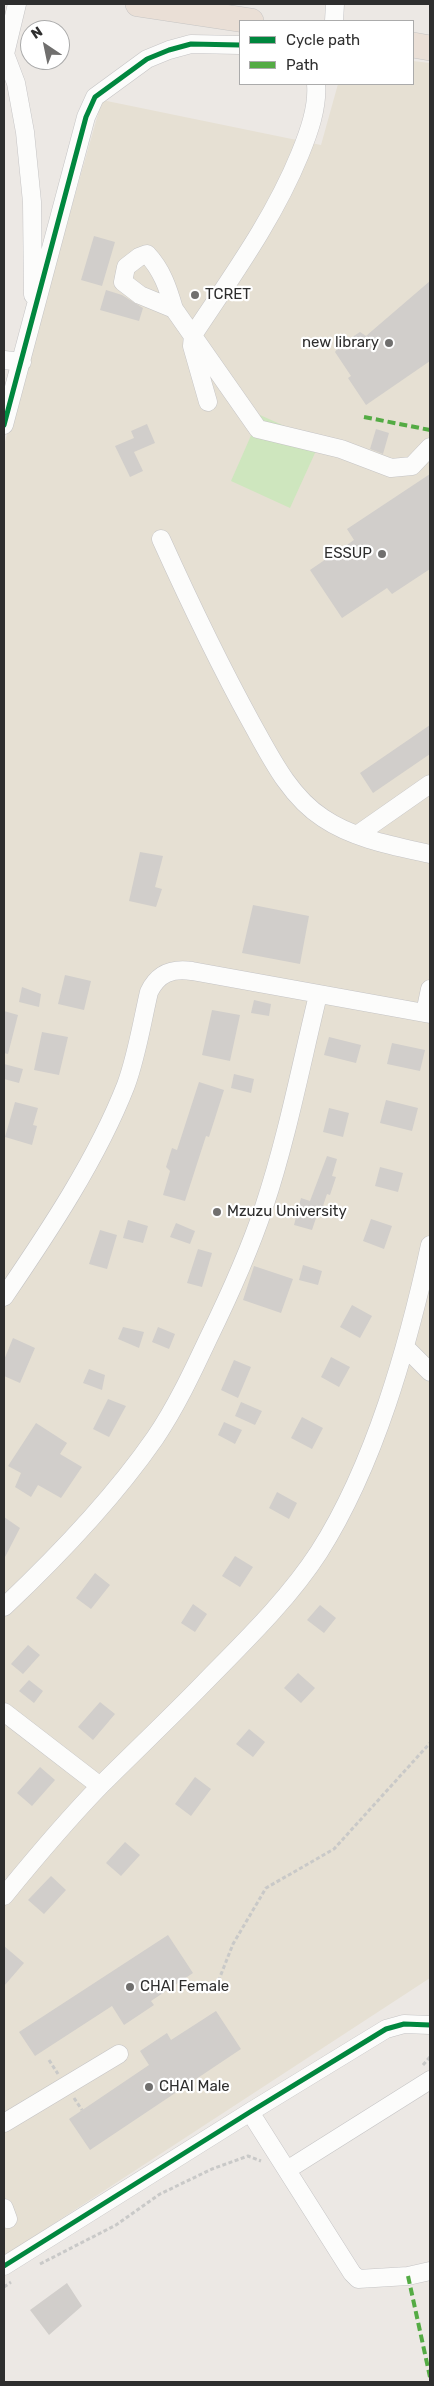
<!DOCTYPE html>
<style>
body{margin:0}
#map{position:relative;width:434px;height:2386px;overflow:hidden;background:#ece8e4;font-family:Rubik,sans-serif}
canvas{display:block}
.frame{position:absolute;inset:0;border:5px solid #2e2e2e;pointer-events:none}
.legend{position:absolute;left:239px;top:20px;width:175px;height:65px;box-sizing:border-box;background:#fff;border:1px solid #ababab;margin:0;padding:6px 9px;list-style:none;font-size:15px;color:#2e2e2e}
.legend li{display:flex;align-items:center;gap:10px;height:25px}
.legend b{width:25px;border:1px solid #ababab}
.north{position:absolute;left:20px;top:20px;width:50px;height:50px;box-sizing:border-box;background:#fff;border:1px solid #ababab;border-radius:50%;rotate:326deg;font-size:14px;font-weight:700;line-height:20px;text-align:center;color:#2e2e2e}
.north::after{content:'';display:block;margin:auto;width:18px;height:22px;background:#706f6e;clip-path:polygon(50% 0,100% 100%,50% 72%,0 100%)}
</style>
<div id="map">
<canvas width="434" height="2386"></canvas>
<div class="frame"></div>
<ul class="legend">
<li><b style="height:6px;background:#00873e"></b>Cycle path</li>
<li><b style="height:6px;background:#54ab44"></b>Path</li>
</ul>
<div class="north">N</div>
</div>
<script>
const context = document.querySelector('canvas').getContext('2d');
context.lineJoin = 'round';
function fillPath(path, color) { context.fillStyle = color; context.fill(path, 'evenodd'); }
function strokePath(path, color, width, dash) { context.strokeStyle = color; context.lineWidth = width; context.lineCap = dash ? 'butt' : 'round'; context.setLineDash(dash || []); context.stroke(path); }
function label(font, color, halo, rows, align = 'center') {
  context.font = font + ' Rubik,sans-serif'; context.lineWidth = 4.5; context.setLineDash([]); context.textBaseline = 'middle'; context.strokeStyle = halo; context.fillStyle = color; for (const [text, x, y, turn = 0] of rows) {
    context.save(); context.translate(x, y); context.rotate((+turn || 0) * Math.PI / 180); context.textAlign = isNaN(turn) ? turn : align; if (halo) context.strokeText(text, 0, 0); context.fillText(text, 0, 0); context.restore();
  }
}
const education = new Path2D(`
 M413,61L430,63V1978L4,2256V445L102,100L321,145L338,84H413Z`);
const green = new Path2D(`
 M260,415L320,442L290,508L231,481Z`);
const building = new Path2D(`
 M94,236L115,242L102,286L81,280Z
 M430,281V361L366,405L348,378L351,376L335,352L340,345L360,332L366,336Z
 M106,290L122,295L143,308L139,321L100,310Z
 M147,424L155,443L134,452L143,471L130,477L115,446L134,438L131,431Z
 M376,429L389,433L383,454L370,449Z
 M430,474V569L392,594L387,588L342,618L310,570L354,540L347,529Z
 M430,725V754L373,793L360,773Z
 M140,852L163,856L155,887L162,889L156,907L129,901Z
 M253,905L309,916L300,964L242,953Z
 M65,975L91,981L84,1010L58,1004Z
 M22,987L41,994L39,1007L19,1002Z
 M254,1000L271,1004L269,1016L251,1013Z
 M212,1010L240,1015L230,1061L202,1055Z
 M4,1011L18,1015L8,1054L4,1053Z
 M42,1032L68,1037L59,1075L34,1070Z
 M329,1037L361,1045L356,1063L324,1055Z
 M392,1043L425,1050L420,1071L387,1064Z
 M4,1064L23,1069L19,1083L4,1079Z
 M234,1074L254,1079L251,1093L231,1088Z
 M199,1082L224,1090L209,1137L206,1136L185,1201L163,1195L170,1171L166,1167L172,1148L177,1150Z
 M386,1100L418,1108L412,1131L380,1123Z
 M15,1102L38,1108L33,1125L37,1126L32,1145L5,1137Z
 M329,1108L349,1113L343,1137L323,1132Z
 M327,1156L337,1159L332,1176L336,1177L330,1195L327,1194L319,1218H316L312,1230L294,1225L301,1198L310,1201Z
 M380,1167L403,1173L398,1192L375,1186Z
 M371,1219L392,1226L384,1249L363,1241Z
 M128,1220L148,1226L143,1243L123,1238Z
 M176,1223L195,1231L190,1244L170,1237Z
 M100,1230L117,1235L107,1269L89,1264Z
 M198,1249L212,1253L202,1287L187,1283Z
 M303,1265L322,1271L318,1285L299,1280Z
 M254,1266L293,1279L281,1313L243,1300Z
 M352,1305L372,1316L360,1338L340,1327Z
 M123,1327L144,1332L139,1348L118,1339Z
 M158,1327L175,1334L169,1349L152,1342Z
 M13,1338L35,1348L20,1383L4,1376V1360Z
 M331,1357L350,1367L339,1387L321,1377Z
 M234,1360L251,1367L238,1398L221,1390Z
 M89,1369L105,1375L102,1390L83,1383Z
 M108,1399L126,1406L109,1437L93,1429Z
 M241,1402L262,1411L255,1425L235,1416Z
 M302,1417L323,1428L312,1449L291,1438Z
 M224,1422L242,1430L235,1444L218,1435Z
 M36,1423L67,1443L60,1454L82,1467L61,1498L38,1485L31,1497L15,1487L21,1473L8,1466Z
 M277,1492L297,1503L289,1519L269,1508Z
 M4,1517L20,1528L4,1559Z
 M235,1556L253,1567L240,1587L222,1576Z
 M95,1573L110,1585L91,1609L76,1598Z
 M193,1604L207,1614L195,1632L181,1623Z
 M320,1605L336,1618L324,1633L307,1620Z
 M28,1645L40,1655L23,1674L11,1664Z
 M298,1673L315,1688L301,1703L284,1688Z
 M29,1680L43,1691L34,1703L19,1691Z
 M100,1702L115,1714L93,1740L78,1727Z
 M249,1729L265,1742L253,1757L236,1744Z
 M40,1767L55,1780L32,1806L17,1793Z
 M195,1777L211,1789L191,1816L175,1804Z
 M125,1842L140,1855L121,1876L106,1863Z
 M51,1876L66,1890L44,1914L28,1900Z
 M168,1935L193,1973L151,2001L154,2005L124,2025L112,2006L35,2056L19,2032Z
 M4,1946L24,1963L4,1986Z
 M216,2011L241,2049L90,2150L69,2119L149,2065L140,2051L167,2033L171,2040Z
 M67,2283L82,2306L49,2335L30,2310Z`);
const path = new Path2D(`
 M216,1987L233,1944L266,1888L334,1849L430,1743
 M49,2060L58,2074
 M423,2065L430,2057
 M74,2098L82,2110
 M40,2264L116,2225L160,2194L212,2169L248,2156L261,2161
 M4,2287L11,2282`);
const minor = new Path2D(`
 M17,4L5,54L16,83L25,132L32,202L33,295
 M334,21L335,4
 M174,309C168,288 162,270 147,254L139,257L126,267L123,282L140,295L174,309L258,429L341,449L391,468L412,466L430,447
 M4,360L22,362
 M208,402L192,346L193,335C232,276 273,220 300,154C309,132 318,107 316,84
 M4,425L86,117L95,97L147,59L169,50L191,44L240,45
 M161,539C189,601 218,662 251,722C270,756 289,796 323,818C354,839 394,846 430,854
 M357,835L430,784
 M425,1013L430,989
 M4,1297C49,1231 97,1159 126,1085C137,1055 142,1022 149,992C158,973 172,968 192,971L430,1014
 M405,1347L430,1372
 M4,1607C58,1556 112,1500 155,1438C176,1407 192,1373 208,1339C229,1296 249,1252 264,1207C287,1138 301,1065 318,995
 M4,1712L100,1786
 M4,1896C35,1858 67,1820 101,1785C135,1751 170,1718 203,1684C243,1643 288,1600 319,1552C375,1464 408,1346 430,1245
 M250,2112L352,2273L358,2279L408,2276L430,2271
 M4,2123L119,2054
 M287,2170L430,2080
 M4,2208L8,2219
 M4,2266L250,2112L386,2029L404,2024L430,2025`);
const highway = new Path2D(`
 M138,4L251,21
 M413,45L430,48`);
const quiet = new Path2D(`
 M364,417L430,430
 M408,2276L430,2377`);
const cycleway = new Path2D(`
 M4,425L86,117L95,97L147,59L169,50L191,44L240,45
 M4,2266L250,2112L386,2029L404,2024L430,2025`);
const markers = [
 [195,295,5,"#706f6e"],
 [389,343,5,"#706f6e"],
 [382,554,5,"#706f6e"],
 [217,1212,5,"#706f6e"],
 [130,1987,5,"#706f6e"],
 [149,2087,5,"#706f6e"]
];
const poiNames = [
 ["TCRET",205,295],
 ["new library",379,343,"right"],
 ["ESSUP",372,554,"right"],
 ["Mzuzu University",227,1212],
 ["CHAI Female",140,1987],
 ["CHAI Male",159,2087]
];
fillPath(education, '#e6e0d3');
fillPath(green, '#cee6be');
fillPath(building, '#d1cecb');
strokePath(minor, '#c5c4c5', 19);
strokePath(highway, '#c6c5c4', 26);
strokePath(path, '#c9c9c8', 3, [4, 2.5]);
strokePath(minor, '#fcfcfb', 18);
strokePath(highway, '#eadfd6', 25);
strokePath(quiet, '#54ab44', 4, [8, 4]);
strokePath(cycleway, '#00873e', 5);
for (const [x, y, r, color] of markers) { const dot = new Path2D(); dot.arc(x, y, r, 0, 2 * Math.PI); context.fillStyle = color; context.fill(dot); strokePath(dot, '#fff', 2); }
label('15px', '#2e2e2e', '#fff', poiNames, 'left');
</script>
